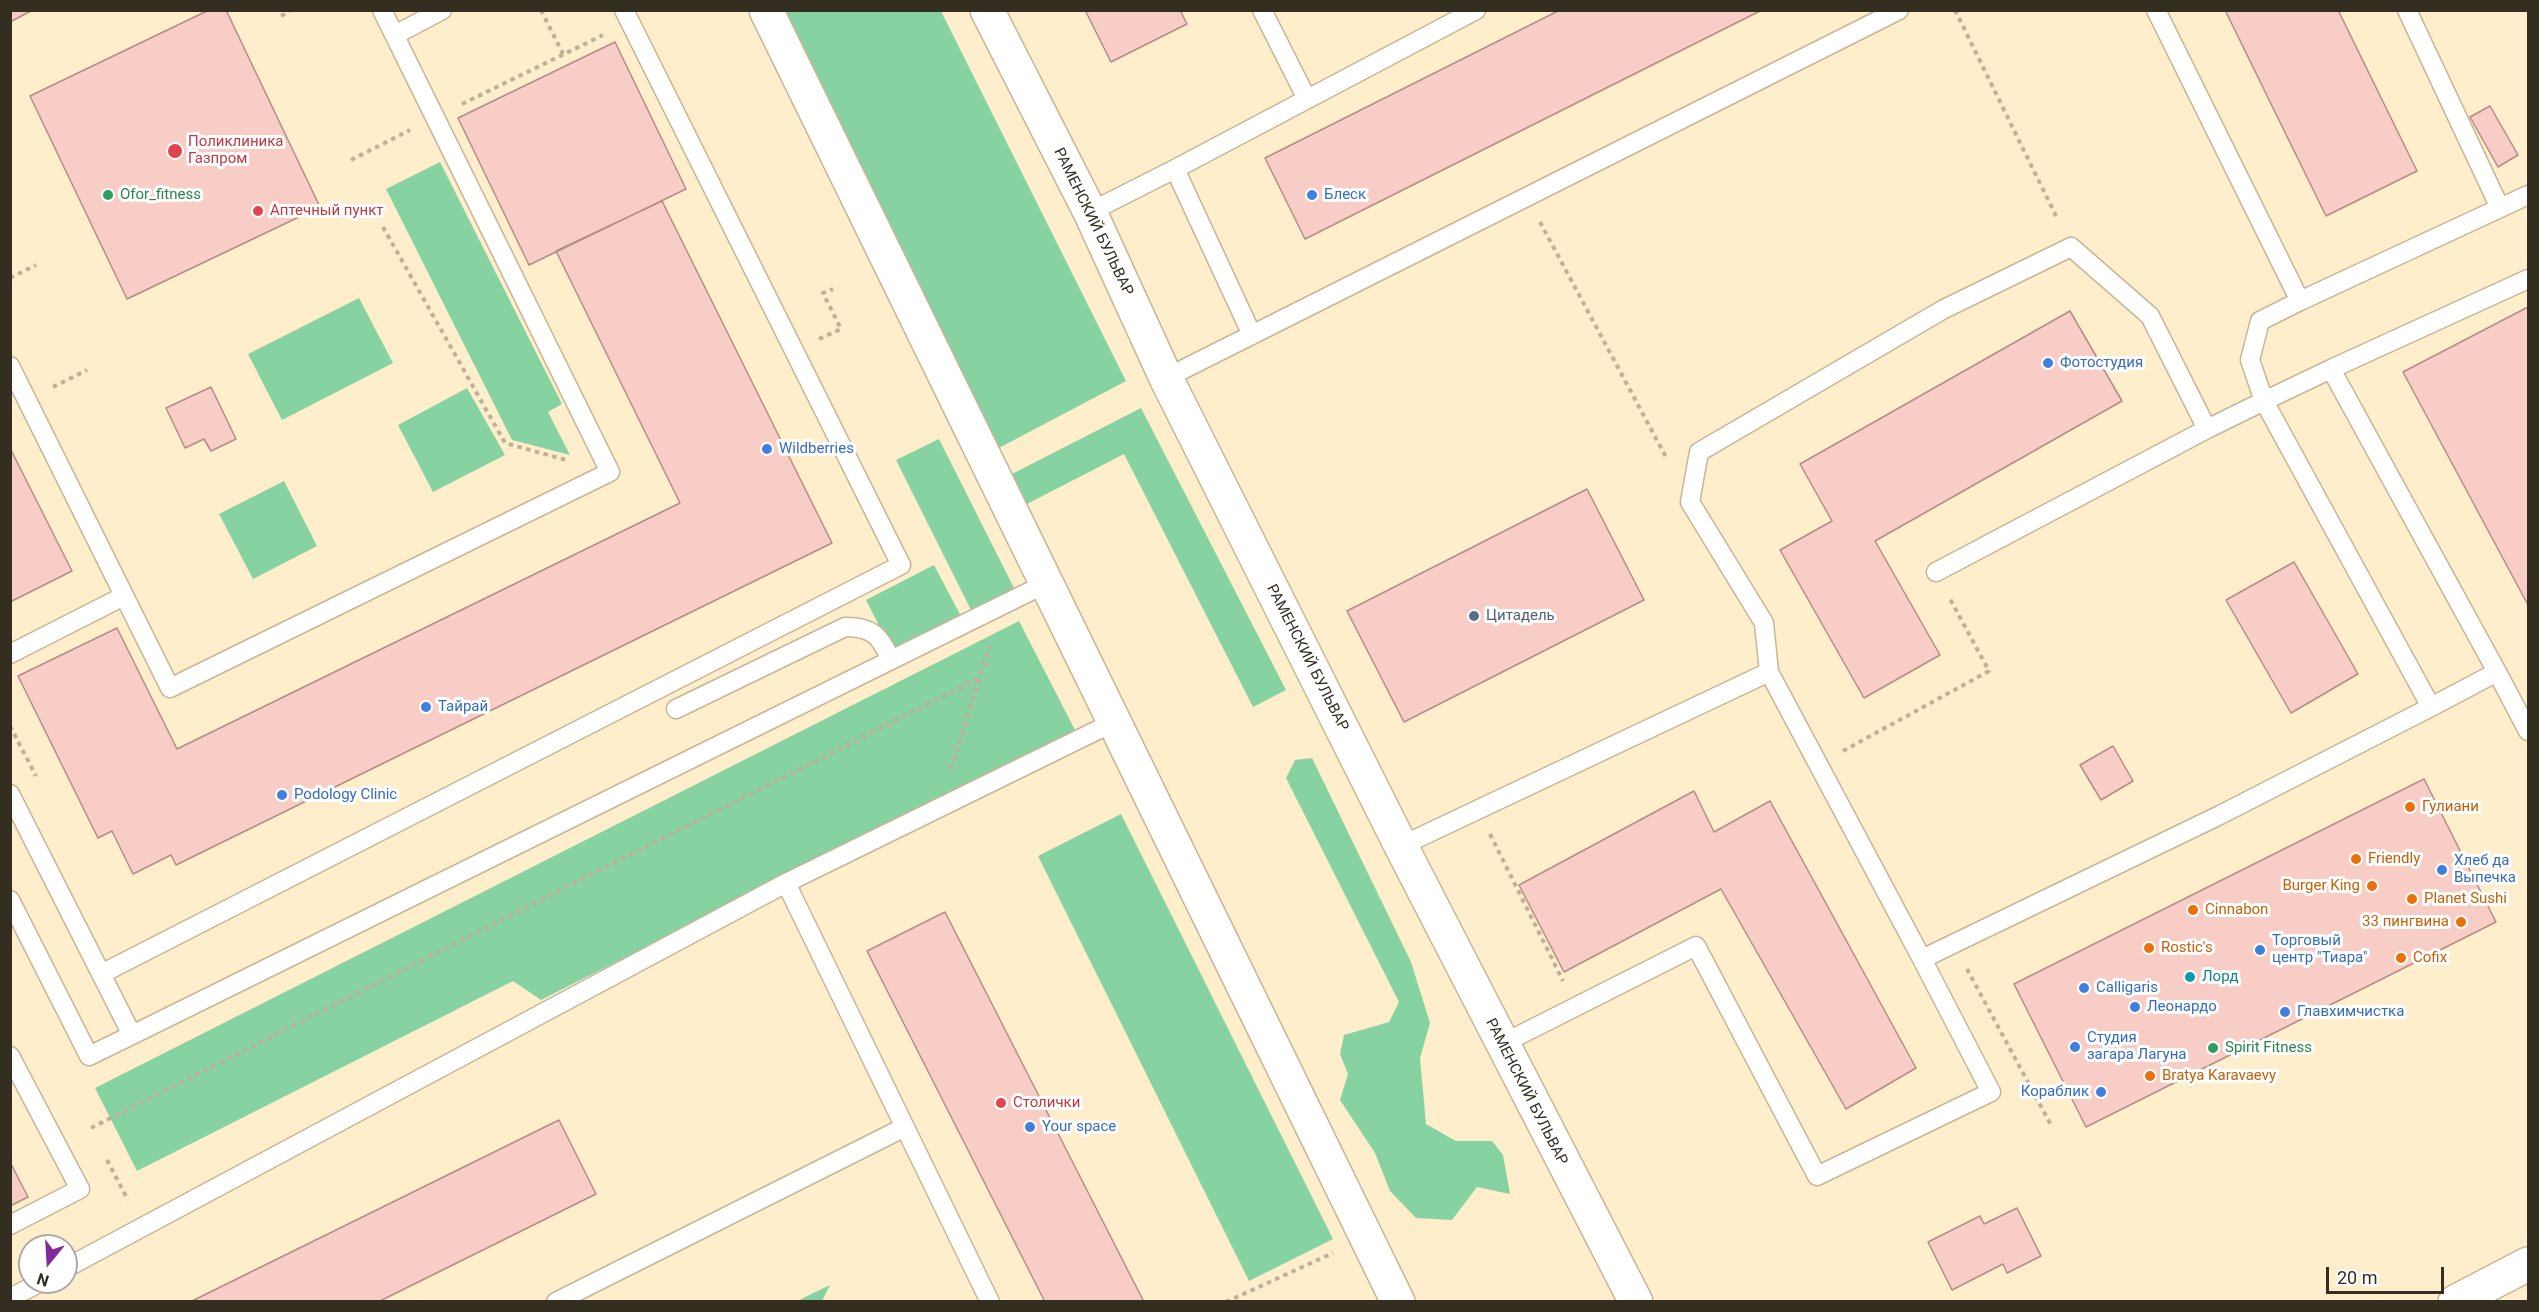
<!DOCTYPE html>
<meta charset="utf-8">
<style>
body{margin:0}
#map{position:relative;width:2539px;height:1312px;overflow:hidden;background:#feeecc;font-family:Roboto,sans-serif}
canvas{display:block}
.frame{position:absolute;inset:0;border:12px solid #342e21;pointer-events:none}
.north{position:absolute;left:18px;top:1234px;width:60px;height:60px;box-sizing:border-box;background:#fff;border:2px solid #aeaba6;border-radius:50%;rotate:198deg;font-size:16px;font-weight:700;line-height:24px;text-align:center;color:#342e21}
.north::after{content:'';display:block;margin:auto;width:21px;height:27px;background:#802b99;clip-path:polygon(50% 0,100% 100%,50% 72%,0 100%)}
.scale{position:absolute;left:2326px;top:1267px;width:118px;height:27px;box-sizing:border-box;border:3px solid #342e21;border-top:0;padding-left:8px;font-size:18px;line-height:21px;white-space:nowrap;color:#342e21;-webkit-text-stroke:4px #fff;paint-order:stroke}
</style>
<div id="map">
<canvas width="2539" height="1312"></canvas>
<div class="frame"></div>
<div class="north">N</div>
<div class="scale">20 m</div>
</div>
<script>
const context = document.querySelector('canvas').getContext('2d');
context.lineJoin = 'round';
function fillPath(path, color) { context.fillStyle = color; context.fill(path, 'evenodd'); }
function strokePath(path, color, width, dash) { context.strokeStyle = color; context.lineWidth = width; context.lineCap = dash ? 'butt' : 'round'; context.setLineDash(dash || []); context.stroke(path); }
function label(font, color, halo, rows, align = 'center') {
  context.font = font + ' Roboto,sans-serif'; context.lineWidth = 6; context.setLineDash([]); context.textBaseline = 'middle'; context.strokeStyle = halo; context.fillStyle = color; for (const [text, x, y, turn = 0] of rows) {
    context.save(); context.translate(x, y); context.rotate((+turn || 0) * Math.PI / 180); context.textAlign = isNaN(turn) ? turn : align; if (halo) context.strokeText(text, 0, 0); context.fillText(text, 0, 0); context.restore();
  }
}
const green = new Path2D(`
 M784,11H941L1126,381L997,449Z
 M440,162L562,404L548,412L570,455L512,440L386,189Z
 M359,298L393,363L282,420L248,354Z
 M467,388L505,455L433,492L398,425Z
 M1141,408L1286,690L1253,707L1124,454L1023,506L1008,476Z
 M939,439L1016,592L973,614L896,460Z
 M284,481L317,546L253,579L219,514Z
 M934,565L962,618L893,653L866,600Z
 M1019,621L1075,730L541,1000L513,981L137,1171L95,1088Z
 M1312,758L1411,962L1430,1023L1420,1058L1426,1124L1456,1141H1492L1503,1155L1510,1194L1477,1187L1452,1220L1416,1218L1390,1191L1375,1153L1340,1100L1348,1074L1340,1054L1344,1035L1389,1022L1399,1002L1286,778L1295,760Z
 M1121,814L1333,1239L1249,1281L1038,856Z
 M830,1285L822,1301H797Z`);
const building = new Path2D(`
 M10,10H31V11L10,22Z
 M209,10H226L320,207L127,299L30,96Z
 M1085,10H1180L1187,24L1111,62Z
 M1560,10H1762L1305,239L1265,158Z
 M2225,10H2338L2417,171L2326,216Z
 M615,42L686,189L529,265L458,118Z
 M2490,106L2518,155L2498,167L2470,117Z
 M662,201L832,543L176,865L171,855L133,874L112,831L98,838L18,676L117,628L177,749L680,503L556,251Z
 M2528,307V605L2403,372Z
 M2070,311L2122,401L1875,541L1940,655L1864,698L1780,550L1832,521L1800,464Z
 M211,387L236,439L211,451L204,439L185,448L166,408Z
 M10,448L72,571L10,602Z
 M1587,489L1644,600L1404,722L1347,611Z
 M2294,562L2358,674L2291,713L2226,600Z
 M2113,746L2133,781L2101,800L2080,765Z
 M2424,779L2496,922L2086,1127L2014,984Z
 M1694,791L1714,832L1770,801L1916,1068L1846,1109L1721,889L1564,972L1519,885Z
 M945,912L1144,1302H1045L867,951Z
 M559,1120L596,1194L378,1302H190Z
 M10,1162L28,1197L10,1206Z
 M2017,1208L2041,1256L2007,1273L2003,1264L1952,1290L1928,1242L1980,1216L1984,1224Z`);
const path = new Path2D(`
 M541,10L563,54
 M1955,10L2058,220
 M281,16L291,10
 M462,104L603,35
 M351,160L410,130
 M1540,222L1667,459
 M383,227L505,443L566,460
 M10,278L36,265
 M819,339L841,329L823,293L833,289
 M53,387L87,370
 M10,726L36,776
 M1843,751L1989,671L1949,597
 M951,769L990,645
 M1490,834L1563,981
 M1967,969L2051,1125
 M91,1128L979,678
 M107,1160L128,1200
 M1226,1302L1333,1253`);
const service = new Path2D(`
 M1262,10L1307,99
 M2156,10L2300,301L2260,321L2250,360L2264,401L2331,369L2497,672
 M395,35L442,10
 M2500,208L2528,195
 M1090,212L1175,169
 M2300,301L2500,208L2407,10
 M1252,335L1175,169L1476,10
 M10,366L170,688L610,472L382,10
 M2331,369L2528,279
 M1166,378L1899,10
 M1936,572L2207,429
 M10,654L124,596
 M1769,672L1922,959L2220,815L2431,707
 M676,709L845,627C873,627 880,636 891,660
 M10,794L132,1035L1047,583
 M1401,846L1769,672L1764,623L1690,502L1699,452L1944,309L2071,247L2150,316L2207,429L2264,401L2431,707L2497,672L2528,731
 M786,883L990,1302
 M10,900L89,1056L132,1035
 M101,974L901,565L624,10
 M1502,1044L1696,946L1817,1176L1991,1092L1922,959
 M10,1056L80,1189L10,1225
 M66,1268L786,883L1114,722
 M10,1298L41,1282
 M556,1302L905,1127`);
const tertiary = new Path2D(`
 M766,10L1398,1302
 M987,10L1090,212L1166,378L1401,846L1636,1302`);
const primary = new Path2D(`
 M2455,1302L2528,1264`);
const markers = [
 [175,151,8,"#e0444e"],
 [108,195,6,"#2e9e5b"],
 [1312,195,6,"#3f7fe0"],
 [258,211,6,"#e0444e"],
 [2048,363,6,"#3f7fe0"],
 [767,449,6,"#3f7fe0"],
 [1474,616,6,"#5c6f8a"],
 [426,707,6,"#3f7fe0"],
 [282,795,6,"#3f7fe0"],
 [2410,807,6,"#e8710a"],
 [2356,859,6,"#e8710a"],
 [2442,870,6,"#3f7fe0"],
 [2372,886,6,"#e8710a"],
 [2412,899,6,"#e8710a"],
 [2193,910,6,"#e8710a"],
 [2461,922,6,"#e8710a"],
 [2149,948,6,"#e8710a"],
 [2260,950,6,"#3f7fe0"],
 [2401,958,6,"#e8710a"],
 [2190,977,6,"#0f9aa8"],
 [2084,988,6,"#3f7fe0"],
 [2135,1007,6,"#3f7fe0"],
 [2285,1012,6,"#3f7fe0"],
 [2075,1047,6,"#3f7fe0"],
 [2213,1048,6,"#2e9e5b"],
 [2150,1076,6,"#e8710a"],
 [2101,1092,6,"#3f7fe0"],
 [1001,1103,6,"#e0444e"],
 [1030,1127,6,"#3f7fe0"]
];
const healthNames = [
 ["Поликлиника",188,142],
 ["Газпром",188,159],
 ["Аптечный пункт",270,211],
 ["Столички",1013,1103]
];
const leisureNames = [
 ["Ofor_fitness",120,195],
 ["Spirit Fitness",2225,1048]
];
const shopNames = [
 ["Блеск",1324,195],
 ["Фотостудия",2060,363],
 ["Wildberries",779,449],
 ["Тайрай",438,707],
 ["Podology Clinic",294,795],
 ["Хлеб да",2454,861],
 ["Выпечка",2454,878],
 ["Торговый",2272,941],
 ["центр \"Тиара\"",2272,958],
 ["Calligaris",2096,988],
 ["Леонардо",2147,1007],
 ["Главхимчистка",2297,1012],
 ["Студия",2087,1038],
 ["загара Лагуна",2087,1055],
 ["Кораблик",2089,1092,"right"],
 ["Your space",1042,1127]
];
const streetNames = [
 ["РАМЕНСКИЙ БУЛЬВАР",1093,222,64],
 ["РАМЕНСКИЙ БУЛЬВАР",1307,658,63],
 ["РАМЕНСКИЙ БУЛЬВАР",1526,1092,63]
];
const serviceNames = [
 ["Цитадель",1486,616]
];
const foodNames = [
 ["Гулиани",2422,807],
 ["Friendly",2368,859],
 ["Burger King",2360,886,"right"],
 ["Planet Sushi",2424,899],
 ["Cinnabon",2205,910],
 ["33 пингвина",2449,922,"right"],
 ["Rostic's",2161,948],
 ["Cofix",2413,958],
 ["Bratya Karavaevy",2162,1076]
];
const cultureNames = [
 ["Лорд",2202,977]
];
fillPath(green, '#87d2a1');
fillPath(building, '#f8cdc6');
strokePath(building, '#b28c86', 1.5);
strokePath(service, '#c6b696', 21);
strokePath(tertiary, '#c6b696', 36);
strokePath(primary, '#c6b696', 36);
strokePath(path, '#beb196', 4, [4.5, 4.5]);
strokePath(service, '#fff', 18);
strokePath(tertiary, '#fff', 33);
strokePath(primary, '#fff', 33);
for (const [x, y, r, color] of markers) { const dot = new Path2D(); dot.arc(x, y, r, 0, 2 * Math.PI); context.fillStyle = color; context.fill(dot); strokePath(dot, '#fff', 2); }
label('15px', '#be3a42', '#fff', healthNames, 'left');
label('15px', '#27864d', '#fff', leisureNames, 'left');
label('15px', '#366cbe', '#fff', shopNames, 'left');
label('15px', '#342e21', '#fff', streetNames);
label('15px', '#4e5e75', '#fff', serviceNames, 'left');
label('15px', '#c56008', '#fff', foodNames, 'left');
label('15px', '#0d838f', '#fff', cultureNames, 'left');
</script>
